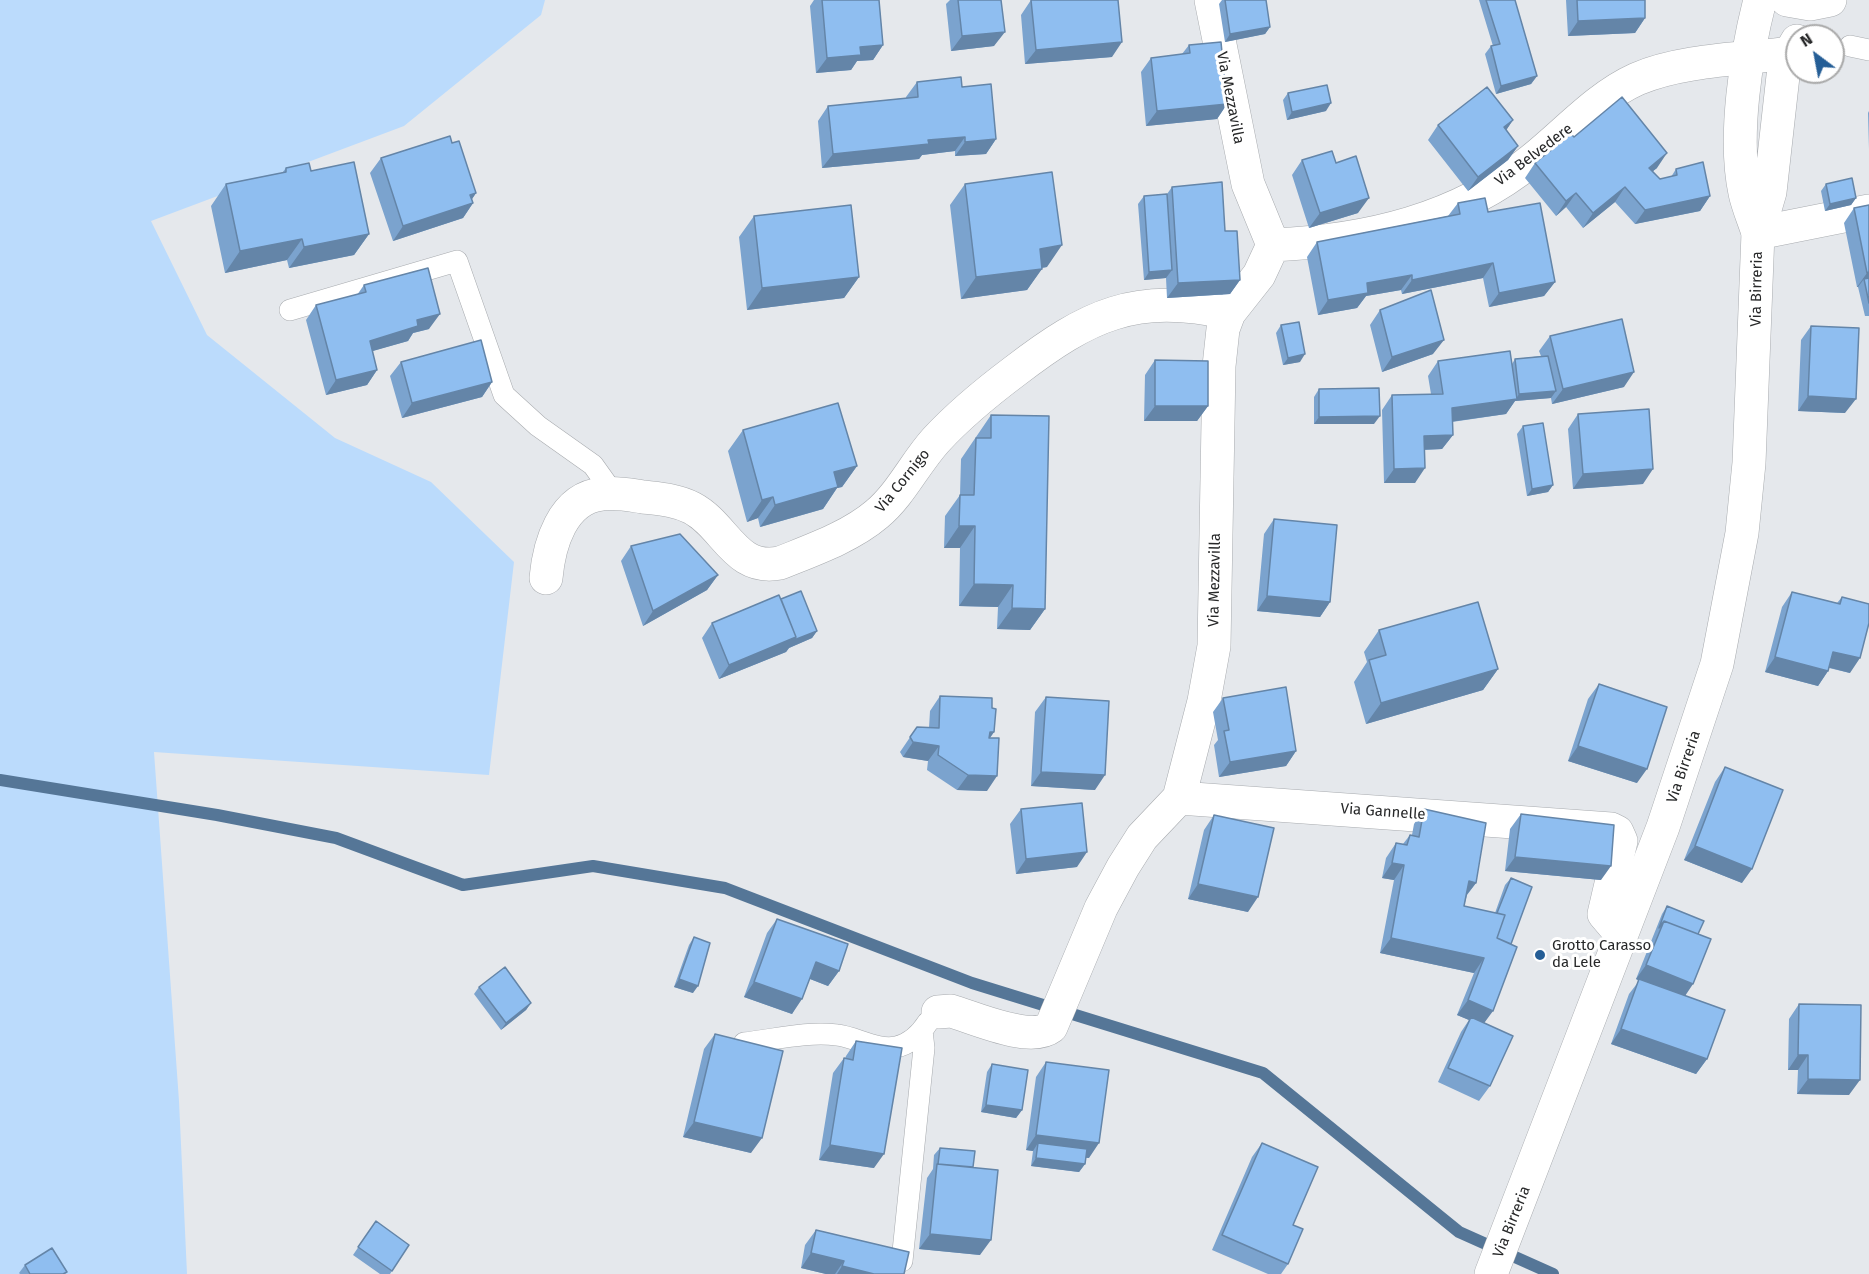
<!DOCTYPE html>
<style>
body{margin:0}
#map{position:relative;width:1869px;height:1274px;overflow:hidden;background:#e5e8ec;font-family:"Fira Sans",sans-serif}
canvas{display:block}
.north{position:absolute;left:1785px;top:24px;width:60px;height:60px;box-sizing:border-box;background:#fff;border:2px solid #a9a9a9;border-radius:50%;rotate:328deg;font-size:16px;font-weight:700;line-height:24px;text-align:center;color:#272829}
.north::after{content:'';display:block;margin:auto;width:21px;height:27px;background:#255e96;clip-path:polygon(50% 0,100% 100%,50% 72%,0 100%)}
</style>
<div id="map">
<canvas width="1869" height="1274"></canvas>
<div class="north">N</div>
</div>
<script>
const context = document.querySelector('canvas').getContext('2d');
context.lineJoin = 'round';
function fillPath(path, color) { context.fillStyle = color; context.fill(path, 'evenodd'); }
function strokePath(path, color, width, dash) { context.strokeStyle = color; context.lineWidth = width; context.lineCap = dash ? 'butt' : 'round'; context.setLineDash(dash || []); context.stroke(path); }
function label(font, color, halo, rows, align = 'center') {
  context.font = font + ' "Fira Sans",sans-serif'; context.lineWidth = 6; context.setLineDash([]); context.textBaseline = 'middle'; context.strokeStyle = halo; context.fillStyle = color; for (const [text, x, y, turn = 0] of rows) {
    context.save(); context.translate(x, y); context.rotate((+turn || 0) * Math.PI / 180); context.textAlign = isNaN(turn) ? turn : align; if (halo) context.strokeText(text, 0, 0); context.fillText(text, 0, 0); context.restore();
  }
}
const green = new Path2D(`
 M0,0H545L541,15L404,126L151,221L207,335L335,438L431,482L514,562L489,775L154,752L179,1101L187,1274H0Z`);
const stream = new Path2D(`
 M0,780L217,815L336,838L463,885L593,866L725,888L972,983L1263,1073L1459,1232L1553,1274`);
const service = new Path2D(`
 M1850,46L1869,50
 M290,310L457,261L504,395L538,426L593,465L613,493
 M744,1043C773,1040 807,1031 837,1035C856,1037 877,1051 896,1047C910,1044 921,1033 928,1022
 M902,1261L924,1048L922,1031`);
const minor = new Path2D(`
 M1758,233L1869,211
 M1273,245C1366,241 1458,220 1532,160C1566,133 1597,97 1637,79C1681,60 1742,59 1790,53
 M546,578C549,545 562,498 602,494C616,492 630,495 643,497C660,499 677,500 692,508C726,526 735,572 780,563C812,550 850,537 877,514C901,494 915,463 936,440C960,414 987,392 1015,371C1088,315 1135,292 1229,313
 M1179,798L1611,829L1617,832L1621,841L1604,914L1621,934
 M938,1012L951,1011C975,1018 1030,1043 1051,1027L1101,908L1123,867L1142,837L1179,798L1204,701L1214,646L1219,366L1223,329L1229,313L1259,275L1273,245L1248,184L1211,0`);
const tertiary = new Path2D(`
 M1787,0L1810,4L1830,0
 M1758,233C1754,220 1748,207 1745,193C1733,138 1746,54 1760,0
 M1491,1274L1663,827L1717,664L1742,533L1749,463L1758,233L1770,192L1783,76L1790,53L1797,41`);
const wall = new Path2D(`
 M814,0H879L883,45L873,60L857,61L851,70L816,73L810,6Z
 M950,0H1001L994,46L951,51L946,4Z
 M1031,0L1112,57L1025,64L1021,15Z
 M1222,0H1266L1270,27L1265,34L1225,42L1219,4Z
 M1479,0H1515L1537,76L1531,84L1496,94L1485,54L1491,46H1493Z
 M1566,0H1645V18L1635,33L1568,36Z
 M1189,45L1227,104L1217,119L1146,126L1141,72L1151,58L1182,54Z
 M917,82L962,87L996,139L986,154L955,156V151L922,155L919,159L822,168L818,121L828,106L906,98V97Z
 M1288,93L1326,111L1287,120L1283,100Z
 M1869,111V149L1868,113Z
 M1513,120L1506,130L1518,146L1508,160L1468,191L1428,140L1438,125Z
 M1574,137L1657,168L1653,171L1660,179L1671,177L1676,169L1710,196L1700,211L1635,224L1615,202L1583,228L1566,207L1556,216L1525,178L1535,163Z
 M452,143L476,193L472,199L473,203L463,218L393,241L370,173L381,158Z
 M1302,160L1336,163L1358,213L1309,228L1292,175Z
 M286,168L311,171L369,234L354,255L289,268L287,260L225,273L211,206L226,184L282,173Z
 M965,184L1047,267L1042,268L1027,290L961,299L950,205Z
 M1826,184L1856,198L1851,205L1825,211L1821,191Z
 M1172,187L1225,231L1240,280L1230,294L1167,298L1166,278L1144,280L1138,204L1144,196L1167,194Z
 M1458,203L1488,212L1555,282L1544,296L1489,307L1483,278L1402,294L1401,290L1366,296L1357,308L1318,315L1307,257L1317,242L1448,216Z
 M1869,205V316H1865L1858,287H1857L1844,223L1854,208Z
 M754,216L859,277L844,298L747,310L739,237Z
 M364,285L429,329L413,333L408,341L372,351L377,370L367,385L326,395L306,320L316,305L357,295Z
 M1380,310L1433,354L1382,372L1370,325Z
 M1281,325L1300,362L1283,365L1276,333Z
 M1811,326L1845,413L1798,411L1801,340Z
 M1550,336L1624,387L1552,404L1551,398L1515,401L1506,414L1452,422L1453,435L1442,449L1425,450L1415,483H1384L1382,410L1392,395L1431,394L1428,376L1438,361L1512,364L1515,359L1541,356L1539,351Z
 M1155,360L1208,406L1197,421H1144L1145,375Z
 M401,362L492,382L482,397L402,418L390,376Z
 M1319,389L1374,424H1314V397Z
 M1578,414L1643,484L1573,489L1568,429Z
 M991,415L1045,609L1030,630L997,629L998,607L959,606L960,548H944L945,516L960,495L961,459Z
 M1523,426L1553,485L1548,492L1527,496L1517,434Z
 M743,430L857,466L842,487L837,488L823,509L760,527L758,518L747,522L728,451Z
 M1274,519L1330,602L1320,617L1257,611L1264,534Z
 M631,546L718,575L707,590L643,626L621,561Z
 M1792,592L1837,603L1842,597L1850,673L1829,668L1828,671L1818,686L1765,672L1782,607Z
 M781,599L817,631L812,638L789,648L786,652L719,679L702,638L712,623Z
 M1379,630L1498,669L1483,690L1366,724L1354,682L1367,662L1364,652Z
 M1599,684L1637,783L1568,761L1588,699Z
 M940,696L992,708L994,732L990,738L987,791L957,790L927,770L928,761L903,757L900,752L917,727L929,728L930,711Z
 M1046,697L1095,790L1031,786L1035,712Z
 M1223,698L1296,751L1286,766L1219,777L1214,745L1218,740L1213,712Z
 M1725,767L1742,883L1684,860L1715,782Z
 M1021,809L1077,867L1016,874L1010,824Z
 M1424,809L1476,883L1467,895L1464,906L1495,913L1505,885L1511,878V944L1484,1023L1490,1086L1479,1101L1438,1082L1461,1032L1469,1020L1457,1015L1474,973L1380,953L1394,880L1382,878L1386,858L1396,843L1403,844L1410,835H1412L1414,824Z
 M1521,814L1601,880L1505,871L1510,829Z
 M1214,815L1248,912L1188,899L1204,830Z
 M1667,906L1698,934L1685,996L1707,1059L1696,1074L1611,1044L1629,994L1639,981L1636,979L1662,914Z
 M777,919L839,971L828,986L810,979L792,1014L744,997L767,933Z
 M694,937L693,993L674,987L689,945Z
 M479,987L531,1003L526,1010L501,1030L474,994Z
 M1799,1004L1849,1095L1797,1094L1798,1070H1788L1789,1019Z
 M715,1034L751,1153L683,1137L704,1049Z
 M856,1041L874,1168L819,1160L833,1073L844,1058L845,1059L846,1056Z
 M1046,1062L1089,1158H1086L1085,1164L1079,1172L1031,1166L1033,1151L1026,1150L1036,1077Z
 M992,1064L1022,1110L1016,1118L981,1112L987,1072Z
 M1262,1143L1293,1225L1288,1264L1281,1274H1268L1212,1250L1252,1157Z
 M940,1148L973,1167L980,1255L919,1249L927,1178L933,1169L934,1155Z
 M376,1221L409,1245L390,1274H380L353,1255Z
 M816,1230L904,1274H826L801,1268L805,1245Z
 M25,1265L67,1272L65,1274H20L19,1273Z`);
const shadedWall = new Path2D(`
 M1645,18L1635,33L1568,36L1578,21Z
 M1270,27L1265,34L1225,42L1230,34Z
 M1005,32L994,46L951,51L962,36Z
 M1122,42L1112,57L1025,64L1036,50Z
 M883,45L873,60L857,61L851,70L816,73L827,58L860,47Z
 M1537,76L1531,84L1496,94L1501,86Z
 M1331,103L1326,111L1287,120L1292,112Z
 M1227,104L1217,119L1146,126L1157,111Z
 M1513,120L1503,135L1504,127Z
 M965,137L955,151L922,155L919,159L822,168L833,154L928,140Z
 M996,139L986,154L955,156L965,142Z
 M1518,146L1508,160L1468,191L1478,177Z
 M1667,153L1657,168L1639,182L1649,168Z
 M1625,187L1615,202L1583,228L1593,213Z
 M476,193L468,205L473,203L463,218L393,241L403,226Z
 M1576,193L1566,207L1556,216L1566,201Z
 M1710,196L1700,211L1635,224L1645,210Z
 M1369,198L1358,213L1309,228L1320,213Z
 M1856,198L1851,205L1825,211L1830,204Z
 M369,234L354,255L289,268L304,247Z
 M302,239L287,260L225,273L240,251Z
 M1062,245L1047,267L1025,270L1040,249Z
 M1493,263L1483,278L1402,294L1412,280Z
 M1042,269L1027,290L961,299L976,277Z
 M1172,270L1166,278L1144,280L1149,272Z
 M1869,272V285L1864,279L1858,287H1857L1867,273Z
 M1412,275L1401,290L1366,296L1357,308L1318,315L1328,300L1367,283Z
 M859,277L844,298L747,310L762,288Z
 M1240,280L1230,294L1167,298L1178,283Z
 M1555,282L1544,296L1489,307L1499,293Z
 M440,314L429,329L413,333L408,341L359,355L370,341L417,320Z
 M1444,340L1433,354L1382,372L1392,357Z
 M1305,354L1300,362L1283,365L1288,358Z
 M377,370L367,385L326,395L336,380Z
 M1634,372L1624,387L1552,404L1563,389Z
 M492,382L482,397L402,418L412,403Z
 M1556,391L1551,398L1515,401L1506,414L1442,423L1452,408L1516,399L1519,394Z
 M1808,396L1856,399L1845,413L1798,411Z
 M1155,406H1208L1197,421H1144Z
 M1380,416L1374,424H1314L1319,417Z
 M1453,435L1442,449L1414,450L1424,436Z
 M857,466L842,487L837,488L823,509L760,527L775,505L834,472Z
 M1425,468L1415,483H1384L1394,469Z
 M1653,469L1643,484L1573,489L1583,474Z
 M1553,485L1548,492L1527,496L1532,489Z
 M773,497L758,518L747,522L762,500Z
 M959,526H975L960,548H944Z
 M718,575L707,590L643,626L653,611Z
 M974,584L1013,585L998,607L959,606Z
 M1267,596L1330,602L1320,617L1257,611Z
 M1012,608L1045,609L1030,630L997,629Z
 M817,631L812,638L789,648L786,652L719,679L729,665L796,637Z
 M1833,652L1860,658L1850,673L1823,666Z
 M1775,657L1828,671L1818,686L1765,672Z
 M1498,669L1483,690L1366,724L1381,703Z
 M990,732H994L984,746Z
 M913,742L939,746L928,761L903,757Z
 M1578,746L1647,769L1637,783L1568,761Z
 M1296,751L1286,766L1219,777L1230,762Z
 M1041,772L1105,775L1095,790L1031,786Z
 M968,775L997,776L987,791L957,790Z
 M1695,846L1752,869L1742,883L1684,860Z
 M1087,852L1077,867L1016,874L1026,859Z
 M1515,857L1611,866L1601,880L1505,871Z
 M1392,863L1404,865L1394,880L1382,878Z
 M1469,881L1476,883L1465,897Z
 M1198,884L1258,897L1248,912L1188,899Z
 M1391,938L1484,958L1474,973L1380,953Z
 M816,962L839,971L828,986L805,977Z
 M1646,965L1693,984L1683,999L1636,979Z
 M679,979L698,986L693,993L674,987Z
 M754,982L802,999L792,1014L744,997Z
 M1468,1000L1493,1011L1482,1026L1471,1017L1469,1020L1457,1015Z
 M531,1003L526,1010L501,1030L506,1023Z
 M1621,1029L1707,1059L1696,1074L1611,1044Z
 M1798,1055H1808L1798,1070H1788Z
 M1808,1079L1860,1080L1849,1095L1797,1094Z
 M986,1105L1022,1110L1016,1118L981,1112Z
 M694,1122L762,1138L751,1153L683,1137Z
 M1036,1135L1099,1143L1089,1158L1037,1151L1038,1143L1033,1151L1026,1150Z
 M830,1145L884,1154L874,1168L819,1160Z
 M1036,1158L1085,1164L1079,1172L1031,1166Z
 M930,1234L991,1240L980,1255L919,1249Z
 M811,1253L844,1261L835,1274H826L801,1268Z
 M842,1266L874,1274H837Z`);
const building = new Path2D(`
 M822,0H879L883,45L860,47L861,55L827,58Z
 M958,0H1001L1005,32L962,36Z
 M1031,0H1118L1122,42L1036,50Z
 M1225,0H1266L1270,27L1230,34Z
 M1486,0H1515L1537,76L1501,86L1491,46L1500,44Z
 M1577,0H1645V18L1578,21Z
 M1221,42L1227,104L1157,111L1151,58L1190,53L1189,45Z
 M961,77L962,87L991,84L996,139L965,142V137L928,140L929,144L833,154L828,106L918,97L917,82Z
 M1327,85L1331,103L1292,112L1288,93Z
 M1487,87L1513,120L1504,127L1518,146L1478,177L1438,125Z
 M1622,97L1667,153L1649,168L1660,179L1677,175L1676,169L1703,162L1710,196L1645,210L1625,187L1593,213L1576,193L1566,201L1535,163L1571,134L1574,137Z
 M450,136L452,143L459,141L476,193L470,195L473,203L403,226L381,158Z
 M1332,151L1336,163L1356,156L1369,198L1320,213L1302,160Z
 M354,162L369,234L304,247L302,239L240,251L226,184L286,172V168L309,163L311,171Z
 M1052,172L1062,245L1040,249L1042,269L976,277L965,184Z
 M1852,178L1856,198L1830,204L1826,184Z
 M1222,182L1225,231H1237L1240,280L1178,283L1172,187Z
 M1167,194L1172,270L1149,272L1144,196Z
 M1485,198L1488,212L1540,203L1555,282L1499,293L1493,263L1412,280V275L1367,283L1368,293L1328,300L1317,242L1460,214L1458,203Z
 M851,205L859,277L762,288L754,216Z
 M1869,205V272L1867,273L1854,208Z
 M428,268L440,314L417,320L418,326L370,341L377,370L336,380L316,305L366,292L364,285Z
 M1869,278V303L1864,279Z
 M1431,290L1444,340L1392,357L1380,310Z
 M1622,319L1634,372L1563,389L1550,336Z
 M1299,322L1305,354L1288,358L1281,325Z
 M1811,326L1859,328L1856,399L1808,396Z
 M481,340L492,382L412,403L401,362Z
 M1510,351L1517,399L1452,408L1453,435L1424,436L1425,468L1394,469L1392,395L1443,394L1438,361Z
 M1548,356L1556,391L1519,394L1515,359Z
 M1155,360L1208,361V406H1155Z
 M1379,388L1380,416L1319,417V389Z
 M838,403L857,466L834,472L838,487L775,505L773,497L762,500L743,430Z
 M1649,409L1653,469L1583,474L1578,414Z
 M991,415L1049,416L1045,609L1012,608L1013,585L974,584L975,526H959L960,495H974L976,438H991Z
 M1543,423L1553,485L1532,489L1523,426Z
 M1274,519L1337,525L1330,602L1267,596Z
 M680,534L718,575L653,611L631,546Z
 M801,591L817,631L794,640L796,637L781,599Z
 M1792,592L1840,604L1842,597L1869,604V623L1860,658L1833,652L1828,671L1775,657Z
 M779,595L796,637L729,665L712,623Z
 M1478,602L1498,669L1381,703L1369,660L1386,655L1379,630Z
 M1599,684L1667,707L1647,769L1578,746Z
 M1286,687L1296,751L1230,762L1224,731L1229,730L1223,698Z
 M940,696L992,698V708L996,709L994,732H990L989,738H999L997,776L968,775L938,755L939,746L913,742L910,737L917,727L939,728Z
 M1046,697L1109,701L1105,775L1041,772Z
 M1725,767L1783,790L1752,869L1695,846Z
 M1082,803L1087,852L1026,859L1021,809Z
 M1424,809L1486,823L1476,883L1469,881L1464,906L1505,915L1497,938L1517,947L1493,1011L1468,1000L1484,958L1391,938L1404,865L1392,863L1396,843L1407,845L1410,835L1419,837Z
 M1521,814L1614,825L1611,866L1515,857Z
 M1214,815L1274,828L1258,897L1198,884Z
 M1511,878L1532,887L1511,944L1497,938L1505,915L1497,913Z
 M1667,906L1704,921L1698,934L1664,921L1659,928Z
 M777,919L848,944L839,971L816,962L802,999L754,982Z
 M1664,921L1711,939L1693,984L1646,965Z
 M694,937L710,943L698,986L679,979Z
 M505,967L531,1003L506,1023L479,987Z
 M1639,979L1725,1010L1707,1059L1621,1029Z
 M1799,1004L1861,1005L1860,1080L1808,1079V1055H1798Z
 M1471,1017L1513,1036L1490,1086L1448,1068Z
 M715,1034L783,1051L762,1138L694,1122Z
 M856,1041L902,1048L884,1154L830,1145L844,1058L853,1060Z
 M1046,1062L1109,1070L1099,1143L1036,1135Z
 M992,1064L1028,1070L1022,1110L986,1105Z
 M1038,1143L1087,1149L1085,1164L1036,1158Z
 M1262,1143L1318,1167L1293,1225L1303,1229L1288,1264L1222,1235Z
 M940,1148L975,1151L973,1167L938,1164Z
 M937,1164L998,1170L991,1240L930,1234Z
 M376,1221L409,1245L392,1271L358,1247Z
 M816,1230L909,1252L904,1274H874L842,1266L844,1261L811,1253Z
 M52,1248L67,1272L63,1274H30L25,1265Z`);
const markers = [
 [1540,955,6,"#255e96"]
];
const streetNames = [
 ["Via Mezzavilla",1230,98,79],
 ["Via Belvedere",1534,155,-37],
 ["Via Birreria",1757,289,-89],
 ["Via Cornigo",903,481,-51],
 ["Via Mezzavilla",1215,580,-89],
 ["Via Birreria",1684,767,-71],
 ["Via Gannelle",1383,812,4],
 ["Via Birreria",1512,1222,-68]
];
const poiNames = [
 ["Grotto Carasso",1552,946],
 ["da Lele",1552,963]
];
fillPath(green, '#bbdbfc');
strokePath(stream, '#557697', 12);
strokePath(service, '#a8abaf', 22);
strokePath(minor, '#a8abaf', 34);
strokePath(tertiary, '#a8abaf', 34);
strokePath(service, '#fff', 21);
strokePath(minor, '#fff', 33);
strokePath(tertiary, '#fff', 33);
fillPath(wall, '#7ba3ce');
fillPath(shadedWall, '#6485a8');
fillPath(building, '#8fbef0');
strokePath(building, '#6485a8', 1.5);
for (const [x, y, r, color] of markers) { const dot = new Path2D(); dot.arc(x, y, r, 0, 2 * Math.PI); context.fillStyle = color; context.fill(dot); strokePath(dot, '#fff', 2); }
label('15px', '#272829', '#fff', streetNames);
label('15px', '#272829', '#fff', poiNames, 'left');
</script>
